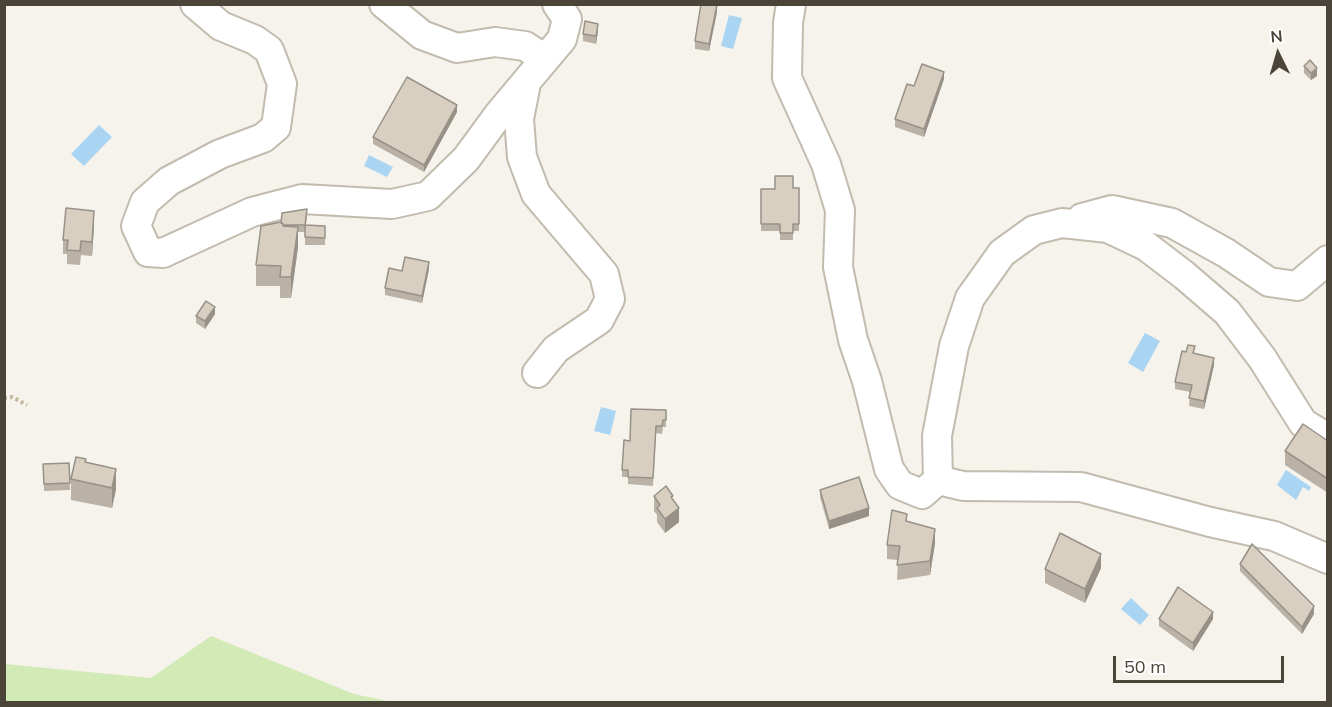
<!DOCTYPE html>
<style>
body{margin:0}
#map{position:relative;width:1332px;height:707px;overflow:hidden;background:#f6f3ec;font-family:Mulish,sans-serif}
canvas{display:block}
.frame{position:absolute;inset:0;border:6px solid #4b4439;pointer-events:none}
.north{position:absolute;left:1248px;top:24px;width:60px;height:60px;-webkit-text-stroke:4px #fff;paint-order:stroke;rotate:355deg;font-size:16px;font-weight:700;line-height:24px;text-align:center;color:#4b4439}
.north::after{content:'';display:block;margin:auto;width:21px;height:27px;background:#4b4439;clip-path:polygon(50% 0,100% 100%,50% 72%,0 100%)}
.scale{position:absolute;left:1113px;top:656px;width:171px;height:27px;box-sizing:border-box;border:3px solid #4b4439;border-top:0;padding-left:8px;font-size:18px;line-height:21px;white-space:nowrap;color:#4b4439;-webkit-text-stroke:4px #fff;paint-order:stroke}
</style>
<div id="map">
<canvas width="1332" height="707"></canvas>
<div class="frame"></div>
<div class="north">N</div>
<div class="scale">50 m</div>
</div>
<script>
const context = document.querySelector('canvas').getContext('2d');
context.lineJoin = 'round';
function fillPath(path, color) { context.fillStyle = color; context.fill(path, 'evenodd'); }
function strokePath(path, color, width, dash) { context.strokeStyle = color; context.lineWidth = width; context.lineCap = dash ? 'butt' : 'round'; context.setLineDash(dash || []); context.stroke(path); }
const green = new Path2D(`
 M211,636L354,694L392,702H5V664L151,678Z`);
const water = new Path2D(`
 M729,15L742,18L733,49L721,46Z
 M99,125L112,137L84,166L71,154Z
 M369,155L393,167L387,177L364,166Z
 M1145,333L1160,341L1143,372L1128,363Z
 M601,407L616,411L610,435L594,431Z
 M1286,470L1311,487L1309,491L1303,487L1296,500L1277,485Z
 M1131,598L1149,615L1140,625L1121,609Z`);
const path = new Path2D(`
 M4,398L12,397L27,405`);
const minor = new Path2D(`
 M195,4L221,26L255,40L269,50L282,84L276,127L263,138L220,154L169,181L145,202L136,226L148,252L163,253L252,212L302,199L392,204L428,196L466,159L499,114L562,39L567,19L557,4
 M384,4L422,35L457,48L495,42L525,46L545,59
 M791,4L788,23L787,78L826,164L840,210L838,267L853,340L867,381L889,469L900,485L922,494L938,480
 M526,83L519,119L522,157L536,194L604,274L610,299L599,320L556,349L537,373
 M1082,218L1112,210L1172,223L1226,253L1269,282L1297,286L1328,260
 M938,480L937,436L954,346L970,298L1002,253L1034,230L1062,223L1108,228L1146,246L1184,275L1227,312L1262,358L1303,423L1328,438
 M938,480L963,486L1081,487L1210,522L1274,536L1328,559`);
const wall = new Path2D(`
 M717,12L709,51L695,49V41Z
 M598,31L596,44L583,41V34Z
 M1304,66L1317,76L1311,80L1304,73Z
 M944,79L924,137L895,127V119L914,86Z
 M457,112L424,172L373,144V137Z
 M799,188V231H793V240H780V231H761V189Z
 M307,217L306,225L325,226V245H305V232H298V247L291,298H280V286H256V265L281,223Z
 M94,225L92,256L81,255L80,265L67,264V254H63V240Z
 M429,269L422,303L385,295V288L402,271Z
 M215,314L205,329L196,323V316Z
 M1195,354L1214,365L1204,409L1189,406L1190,392L1175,389V382Z
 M666,410V427H663L662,434L656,433L653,486L628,484V477H622V470Z
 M1328,441V493L1285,465V451Z
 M69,463L70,490L44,491L43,464Z
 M86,463L116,489L112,508L71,500V479Z
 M820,490L869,516L829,529L820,497Z
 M654,496L673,500L679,522L665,533L657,522V515L654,511Z
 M907,521L935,543L930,575L897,580L898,560L887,559V545Z
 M1240,564L1314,614L1302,634L1240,571Z
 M1101,568L1085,603L1045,583V569Z
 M1159,619H1213L1193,651L1159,626Z`);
const shadedWall = new Path2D(`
 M717,5V12L709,51V44Z
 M598,24V31L596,44V36Z
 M1317,68V76L1311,80V73Z
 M944,72V79L924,137V129Z
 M457,105V112L424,172V165Z
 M94,211V225L92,256V242Z
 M298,227V247L291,298V277Z
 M429,262V269L422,303V296Z
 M215,307V314L205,329V321Z
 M1214,358V365L1204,409V401Z
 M116,469V489L112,508V488Z
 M679,508V522L665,533V519Z
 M869,508V516L829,529V521Z
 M935,529V543L930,575V561Z
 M1101,554V568L1085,603V589Z
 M1314,606V614L1302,634V627Z
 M1213,612V619L1193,651V643Z`);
const building = new Path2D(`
 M701,4L717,5L709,44L695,41Z
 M585,21L598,24L596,36L583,34Z
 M1310,60L1317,68L1311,73L1304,66Z
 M922,64L944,72L924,129L895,119L907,84L914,86Z
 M407,77L457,105L424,165L373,137Z
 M775,176H793V188H799V224H793V233H780V224H761V189H775Z
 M66,208L94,211L92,242L81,241L80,251L67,250L68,240H63Z
 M307,209L305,225H283V224L281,223L282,213Z
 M281,222L283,224V226L298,227L291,277H280L281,266L256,265L261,226Z
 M305,225L325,226V238L305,237Z
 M405,257L429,262L422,296L385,288L389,268L402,271Z
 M206,301L215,307L205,321L196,316Z
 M1188,345L1195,346L1193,353L1214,358L1204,401L1189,398L1192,385L1175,382L1182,351L1186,352Z
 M631,409L666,410V420H663L662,426H656L653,478L628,477V470H622L624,440L630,441Z
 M1303,424L1328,441V479L1285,451Z
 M76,457L86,459L85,462L116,469L112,488L71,479Z
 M69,463L70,483L44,484L43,464Z
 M859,477L869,508L829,521L820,490Z
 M666,486L673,496L671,497L679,508L665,519L657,508L660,505L654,496Z
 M892,510L907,514L906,521L935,529L930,561L897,565L900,546L887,545Z
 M1060,533L1101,554L1085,589L1045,569Z
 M1252,544L1314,606L1302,627L1240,564Z
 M1178,587L1213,612L1193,643L1159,619Z`);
fillPath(green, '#d2eab5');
fillPath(water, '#a9d4f2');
strokePath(minor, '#c2bbae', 32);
strokePath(path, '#c4b79f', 4, [3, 3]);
strokePath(minor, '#fff', 28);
fillPath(wall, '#bab2a6');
fillPath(shadedWall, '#979187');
fillPath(building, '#d8cfc1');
strokePath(building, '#979187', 1.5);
</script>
